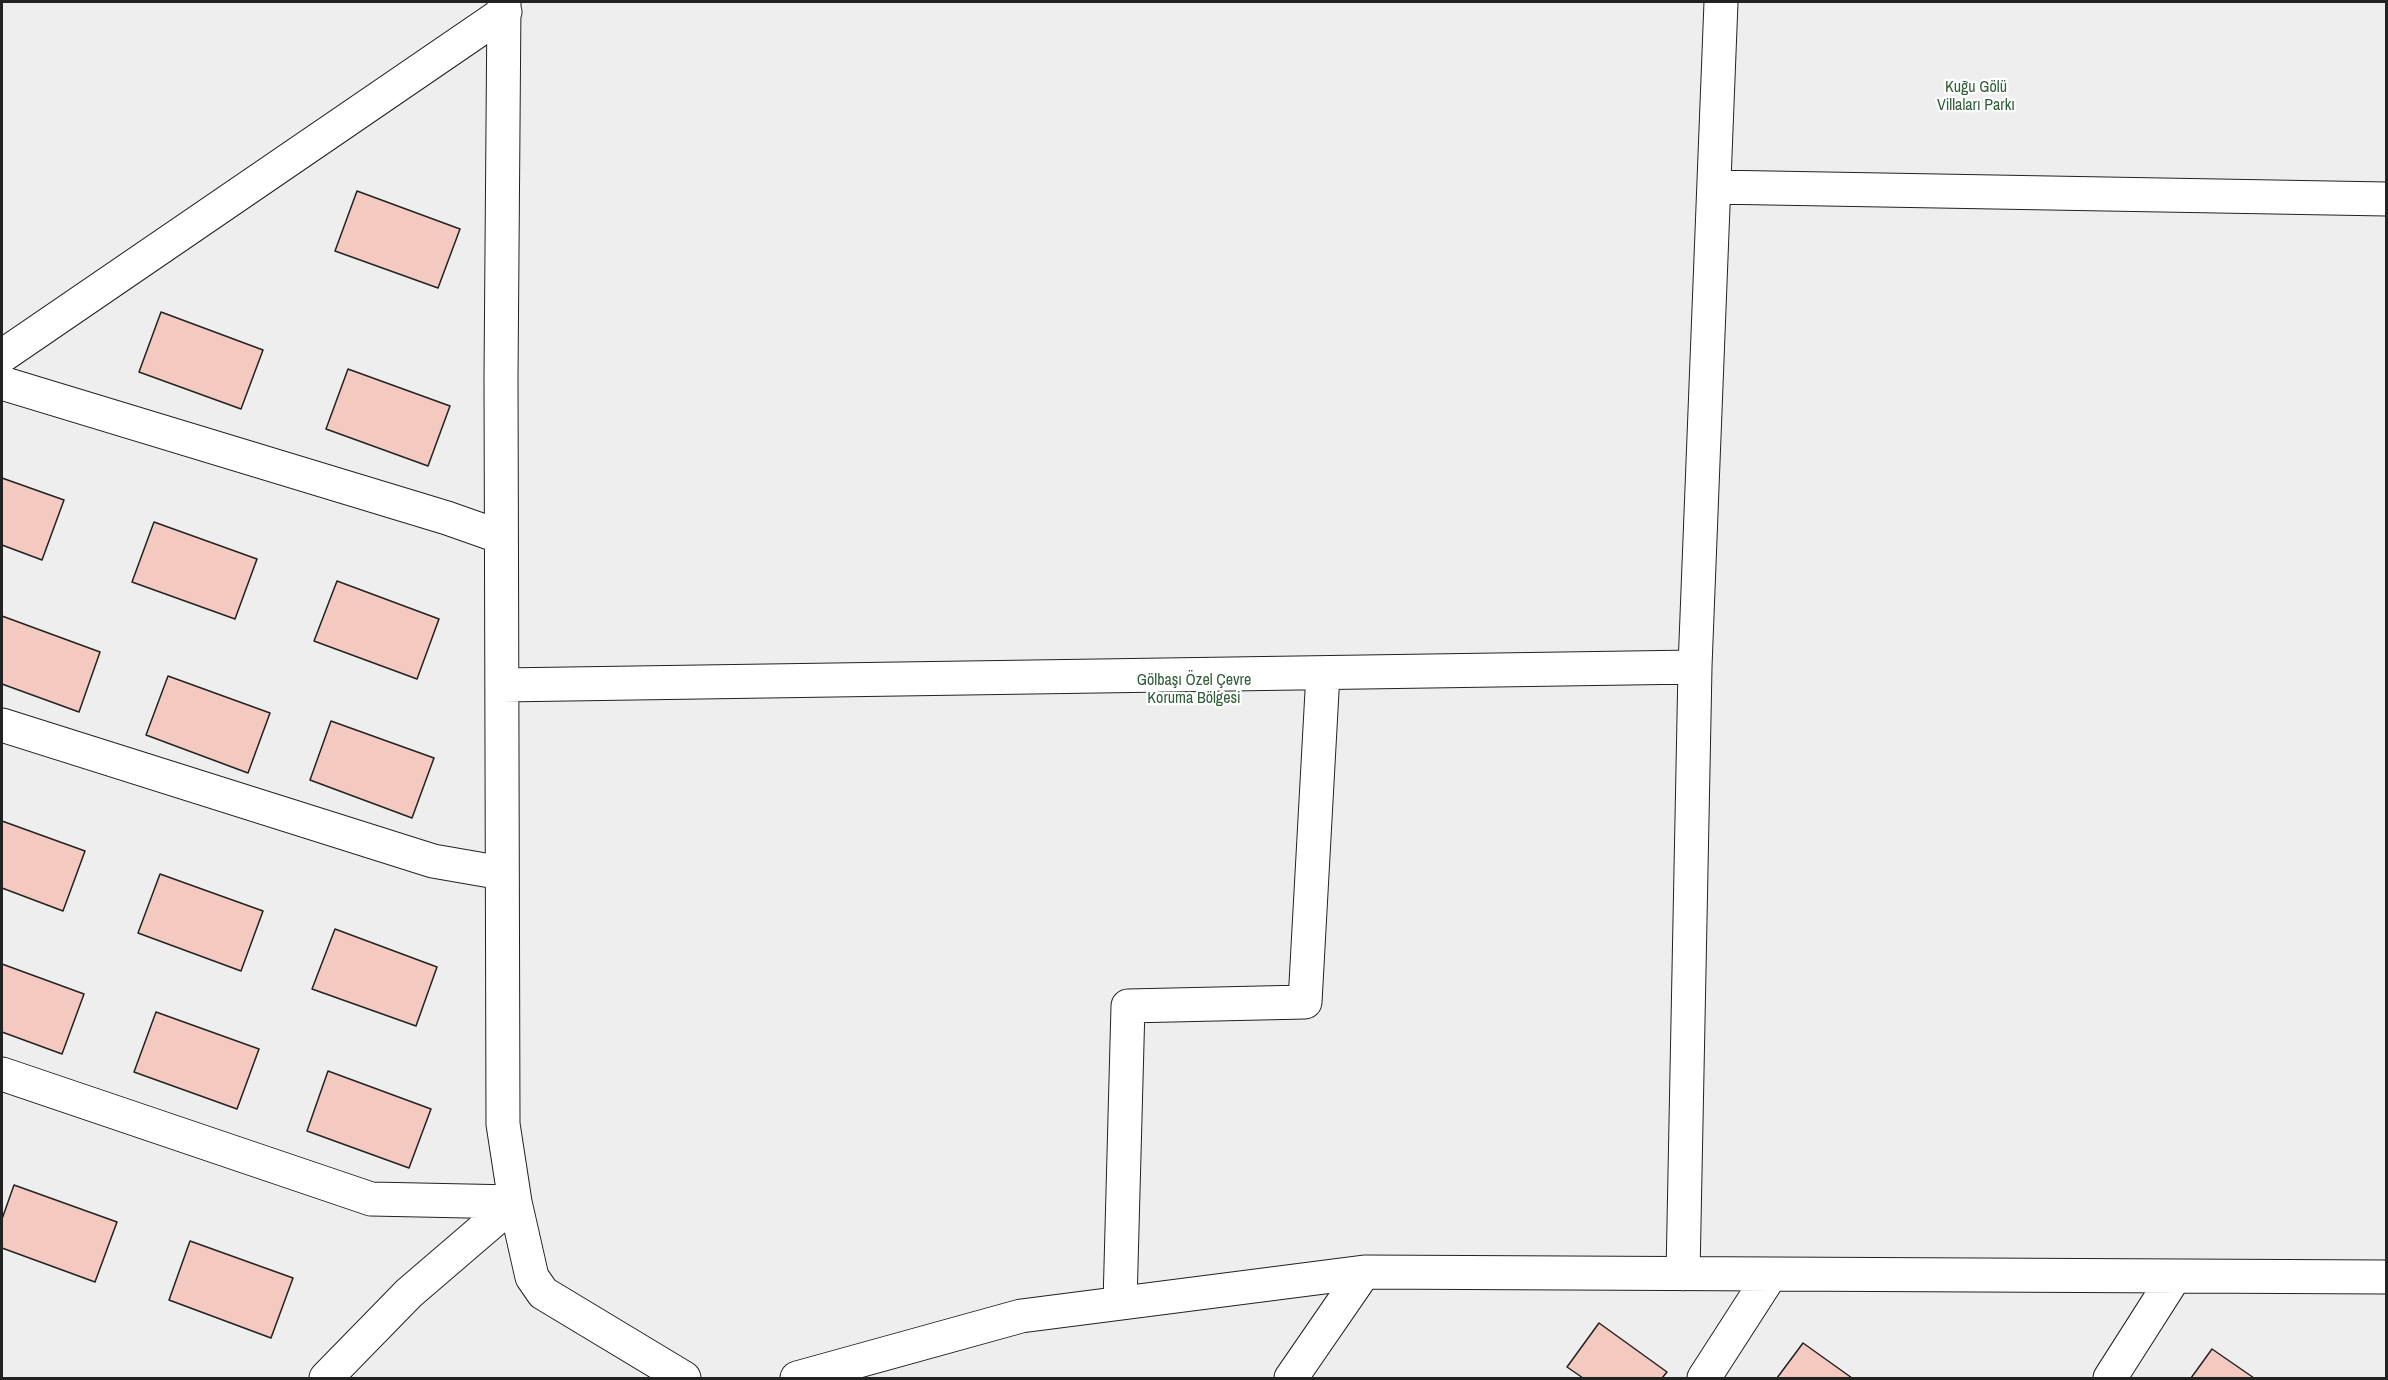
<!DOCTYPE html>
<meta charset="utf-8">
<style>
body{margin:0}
#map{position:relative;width:2388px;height:1380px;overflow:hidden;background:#fff;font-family:"Archivo Narrow",sans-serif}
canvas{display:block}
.frame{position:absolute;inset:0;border:3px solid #222;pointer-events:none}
</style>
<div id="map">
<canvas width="2388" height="1380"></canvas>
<div class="frame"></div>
</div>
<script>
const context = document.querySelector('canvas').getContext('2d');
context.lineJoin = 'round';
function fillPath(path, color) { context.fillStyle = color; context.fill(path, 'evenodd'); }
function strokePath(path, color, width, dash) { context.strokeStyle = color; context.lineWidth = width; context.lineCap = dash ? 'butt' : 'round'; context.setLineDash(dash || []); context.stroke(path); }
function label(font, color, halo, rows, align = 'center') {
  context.font = font + ' "Archivo Narrow",sans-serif'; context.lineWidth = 4.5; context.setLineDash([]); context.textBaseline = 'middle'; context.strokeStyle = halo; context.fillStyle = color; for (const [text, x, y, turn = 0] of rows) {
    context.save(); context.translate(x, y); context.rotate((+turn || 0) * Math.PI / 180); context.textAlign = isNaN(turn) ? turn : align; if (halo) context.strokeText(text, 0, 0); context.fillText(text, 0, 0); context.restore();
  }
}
const green = new Path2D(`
 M2,2H2386V1378H2Z`);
const building = new Path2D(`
 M357,191L460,229L438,288L335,251Z
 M161,312L263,350L241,409L139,372Z
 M348,369L450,406L428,466L326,429Z
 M2,478L64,500L42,560L2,545Z
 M154,522L257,559L235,619L132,582Z
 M337,581L439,619L417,679L314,641Z
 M2,616L100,652L79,712L2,684Z
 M168,676L270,713L248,773L146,735Z
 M331,721L434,758L412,818L310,780Z
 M2,821L85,851L63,911L2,888Z
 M160,874L263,911L241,971L138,933Z
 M335,929L437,967L416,1026L312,989Z
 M2,964L84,994L62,1054L2,1032Z
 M156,1012L259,1049L237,1109L134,1072Z
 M328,1071L431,1109L409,1168L307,1131Z
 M14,1185L117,1222L95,1282L2,1248V1219Z
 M190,1241L293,1278L271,1338L169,1300Z
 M1599,1323L1667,1372L1662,1378H1583L1567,1367Z
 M1803,1343L1852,1378H1777Z
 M2212,1349L2254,1378H2191Z`);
const minor = new Path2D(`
 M504,2L501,376L503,1124L515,1202L532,1277L543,1293L684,1378
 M1714,187L2386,199
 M2,356L505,12
 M2,383L447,518L501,537
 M502,685L1695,667
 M2,725L433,861L502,873
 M2,1074L371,1199L515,1202
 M1683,1274L1695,667L1721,2
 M1120,1303L1128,1006L1305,1002L1323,673
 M326,1378L409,1293L515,1202
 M797,1378L1021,1316L1364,1272L2386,1277
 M1291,1378L1364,1272
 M1704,1378L1771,1274
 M2110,1378L2175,1276`);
const parkNames = [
 ["Kuğu Gölü",1976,88],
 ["Villaları Parkı",1976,106],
 ["Gölbaşı Özel Çevre",1194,681],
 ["Koruma Bölgesi",1194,699]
];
fillPath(green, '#eee');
strokePath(green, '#6f6f6f', 1.5);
fillPath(building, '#f3c9c0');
strokePath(building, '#222', 1.5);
strokePath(minor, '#222', 35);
strokePath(minor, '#fff', 33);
label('16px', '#2f5e38', '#fff', parkNames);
</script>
